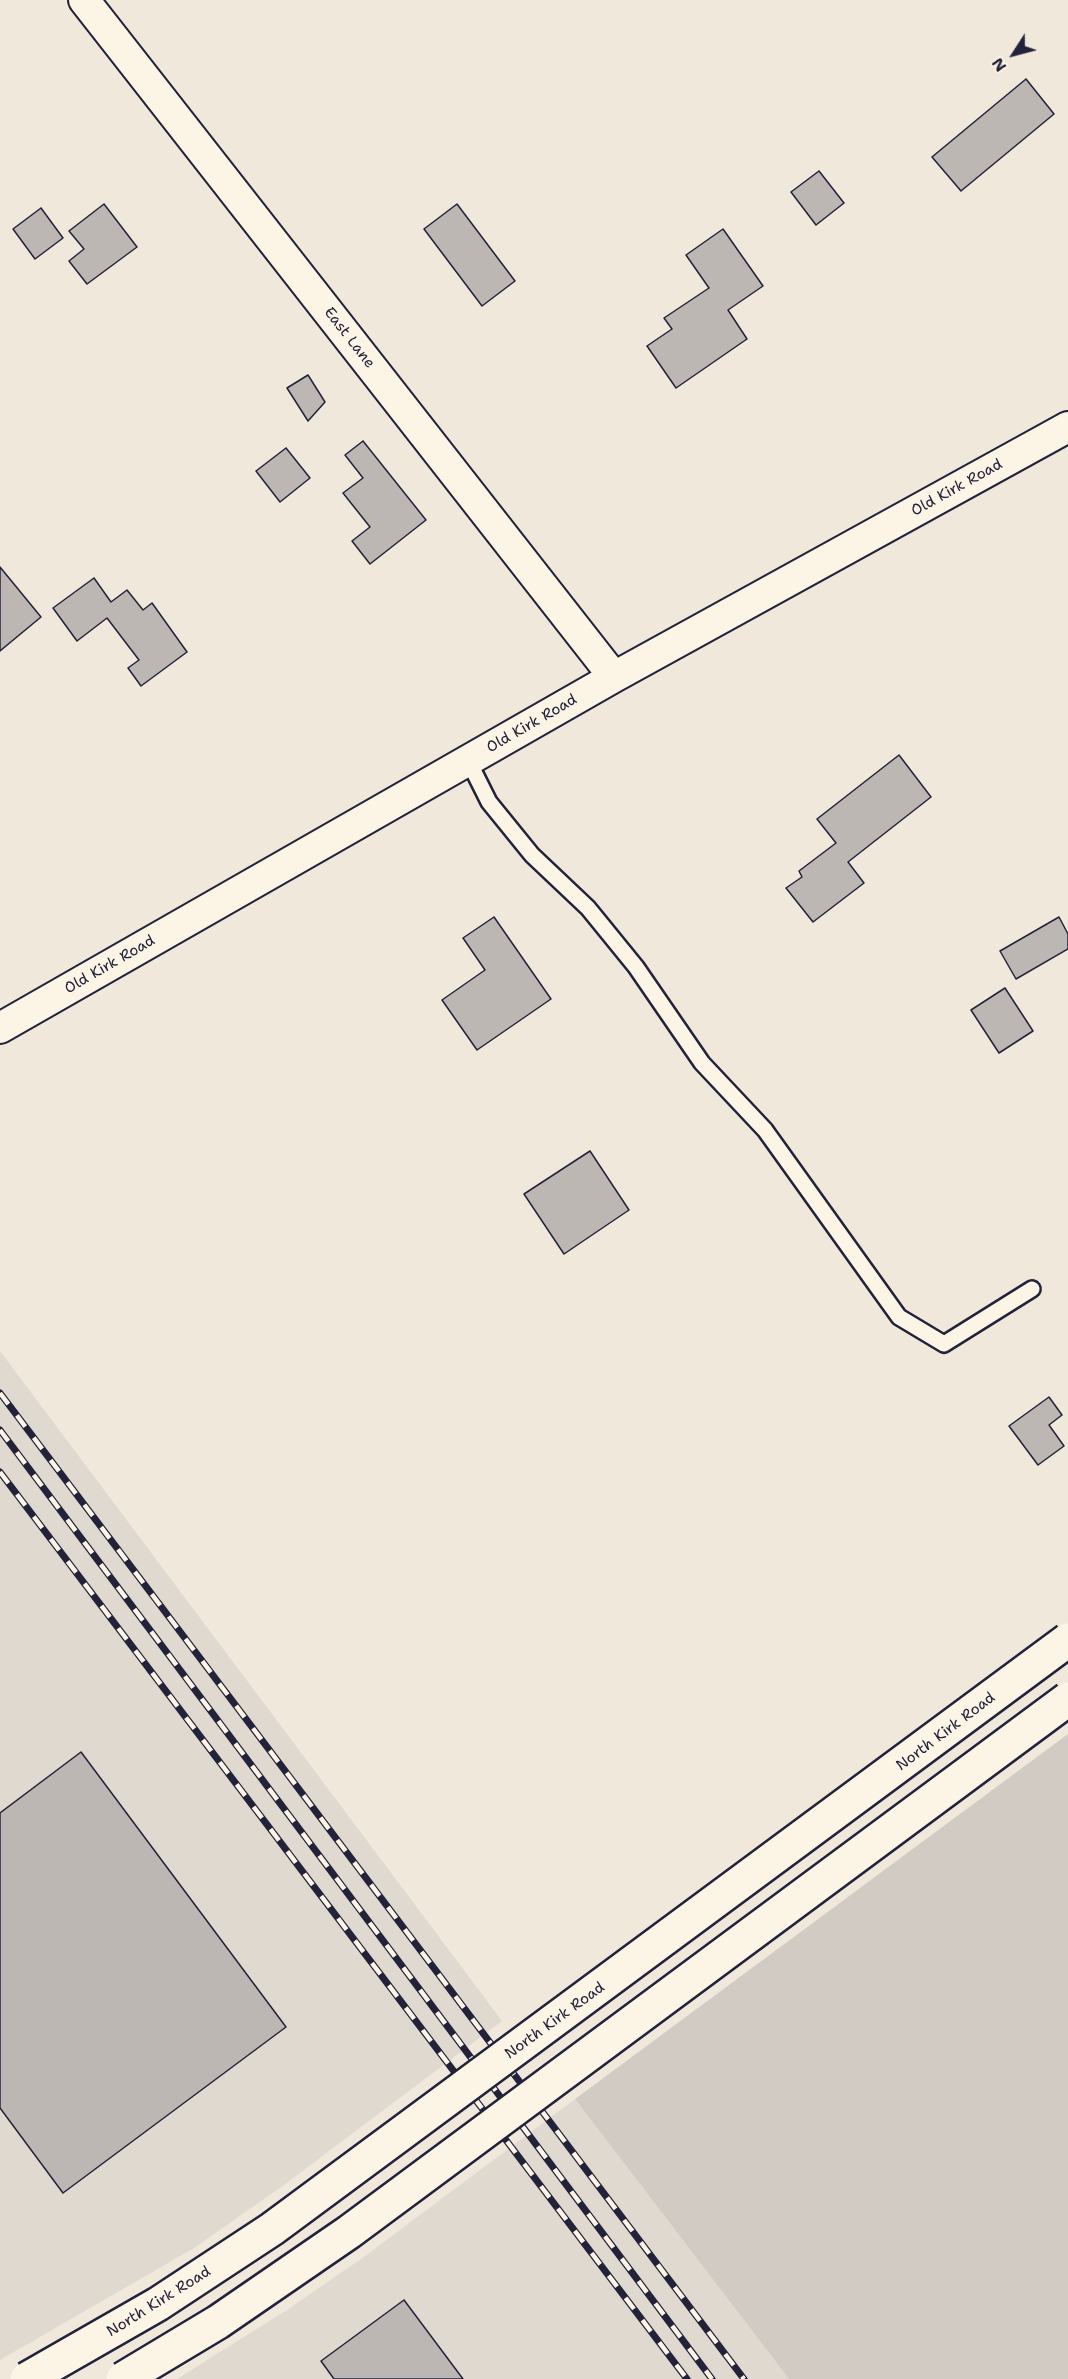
<!DOCTYPE html>
<html>
<head>
<meta charset="utf-8">
<style>
  body { margin:0 }
  #map { position:relative; width:1068px; height:2379px; overflow:hidden; background:#efe8db; font-family:"Shantell Sans",sans-serif }
  canvas { display:block }
  .north { position:absolute; left:984px; top:24px; width:60px; height:60px; -webkit-text-stroke:4px #fcf5e5; paint-order:stroke; rotate:234deg; font-size:16px; font-weight:700; line-height:24px; text-align:center; color:#22223b }
  .north::after { content:''; display:block; margin:auto; width:21px; height:27px; background:#22223b; clip-path:polygon(50% 0,100% 100%,50% 72%,0 100%) }
</style>
</head>
<body>
<div id="map">
<canvas width="1068" height="2379"></canvas>
<div class="north">N</div>
</div>
<script>
const ctx = document.querySelector('canvas').getContext('2d');
ctx.lineJoin = 'round';
function fill(path, color) {
  ctx.fillStyle = color;
  ctx.fill(path, 'evenodd');
}
function poly(rows) {
  const path = new Path2D();
  for (const r of rows) {
    path.moveTo(r[0], r[1]);
    for (let i = 2; i < r.length; i += 2) path.lineTo(r[i], r[i + 1]);
  }
  return path;
}
function stroke(path, color, width, dash) {
  ctx.strokeStyle = color;
  ctx.lineWidth = width;
  ctx.lineCap = dash ? 'butt' : 'round';
  ctx.setLineDash(dash || []);
  ctx.stroke(path);
}
function drawText(font, color, halo, rows, align = 'center') {
  ctx.font = font + ' "Shantell Sans",sans-serif';
  ctx.lineWidth = 5;
  ctx.setLineDash([]);
  ctx.textBaseline = 'middle';
  ctx.strokeStyle = halo;
  ctx.fillStyle = color;
  for (const [text, x, y, turn = 0] of rows) {
    ctx.save();
    ctx.translate(x, y);
    ctx.rotate((+turn || 0) * Math.PI / 180);
    ctx.textAlign = isNaN(turn) ? turn : align;
    if (halo) ctx.strokeText(text, 0, 0);
    ctx.fillText(text, 0, 0);
    ctx.restore();
  }
}
fill(poly([
  [0,1351,502,2021,284,2185,194,2248,0,2360],
  [575,2099,789,2379,177,2379,287,2310,361,2259]
]), '#e0d9cf');
fill(poly([
  [1068,1734,1068,2379,789,2379,575,2099]
]), '#d1cbc3');
const building = poly([
  [1026,79,1054,114,961,191,932,157,1026,79],
  [819,171,844,203,816,225,791,192,819,171],
  [104,204,137,247,87,284,69,261,84,249,69,231,104,204],
  [457,204,515,281,482,306,424,229,457,204],
  [41,208,63,238,35,259,13,229,41,208],
  [723,229,763,286,728,310,747,339,676,388,647,346,672,329,664,318,709,288,686,255,723,229],
  [308,375,325,402,308,421,287,388,308,375],
  [363,441,426,520,370,564,352,541,370,527,343,493,363,478,345,455,363,441],
  [286,448,310,478,280,502,256,471,286,448],
  [0,567,41,617,0,651,0,567],
  [94,578,111,602,127,590,143,610,152,603,187,652,141,686,128,668,139,660,107,618,77,641,53,608,94,578],
  [899,755,931,797,848,862,864,883,813,922,786,888,802,877,799,871,836,843,817,819,899,755],
  [494,917,551,999,477,1050,442,1000,485,970,463,938,494,917],
  [1059,917,1068,934,1068,949,1016,979,1000,951,1059,917],
  [1005,988,1033,1031,999,1053,971,1010,1005,988],
  [590,1151,629,1210,564,1254,524,1194,590,1151],
  [1049,1397,1062,1415,1049,1425,1064,1446,1038,1465,1009,1426,1049,1397],
  [81,1752,286,2027,63,2193,0,2108,0,1813,81,1752],
  [404,2300,463,2379,334,2379,321,2361,404,2300]
]);
fill(building, '#bcb7b3');
stroke(building, '#22223b', 1.5);
const lane = poly([
  [468,760,489,802,532,855,588,908,636,967,702,1063,765,1130,899,1317,944,1344,1032,1289]
]);
const street = poly([
  [84,0,614,677],
  [0,1028,614,677,1068,427]
]);
stroke(lane, '#22223b', 20);
stroke(street, '#22223b', 34);
stroke(lane, '#fcf5e5', 15);
stroke(street, '#fcf5e5', 30);
const rail = poly([
  [0,1393,744,2379],
  [0,1430,712,2379],
  [0,1472,687,2379]
]);
stroke(rail, '#22223b', 7);
stroke(rail, '#fcf5e5', 4.5, [14]);
const secondaryBridge = poly([
  [27,2379,158,2304,272,2229,1068,1640],
  [123,2379,218,2322,349,2232,1068,1699]
]);
stroke(secondaryBridge, '#22223b', 38, []);
stroke(secondaryBridge, '#fcf5e5', 33);
drawText('15px', '#22223b', '#fcf5e5', [
  ["East Lane",349,338,52],
  ["Old Kirk Road",957,488,-29],
  ["Old Kirk Road",532,724,-30],
  ["Old Kirk Road",110,965,-30],
  ["North Kirk Road",946,1732,-37],
  ["North Kirk Road",555,2021,-36],
  ["North Kirk Road",159,2302,-32]
]);
</script>
</body>
</html>
